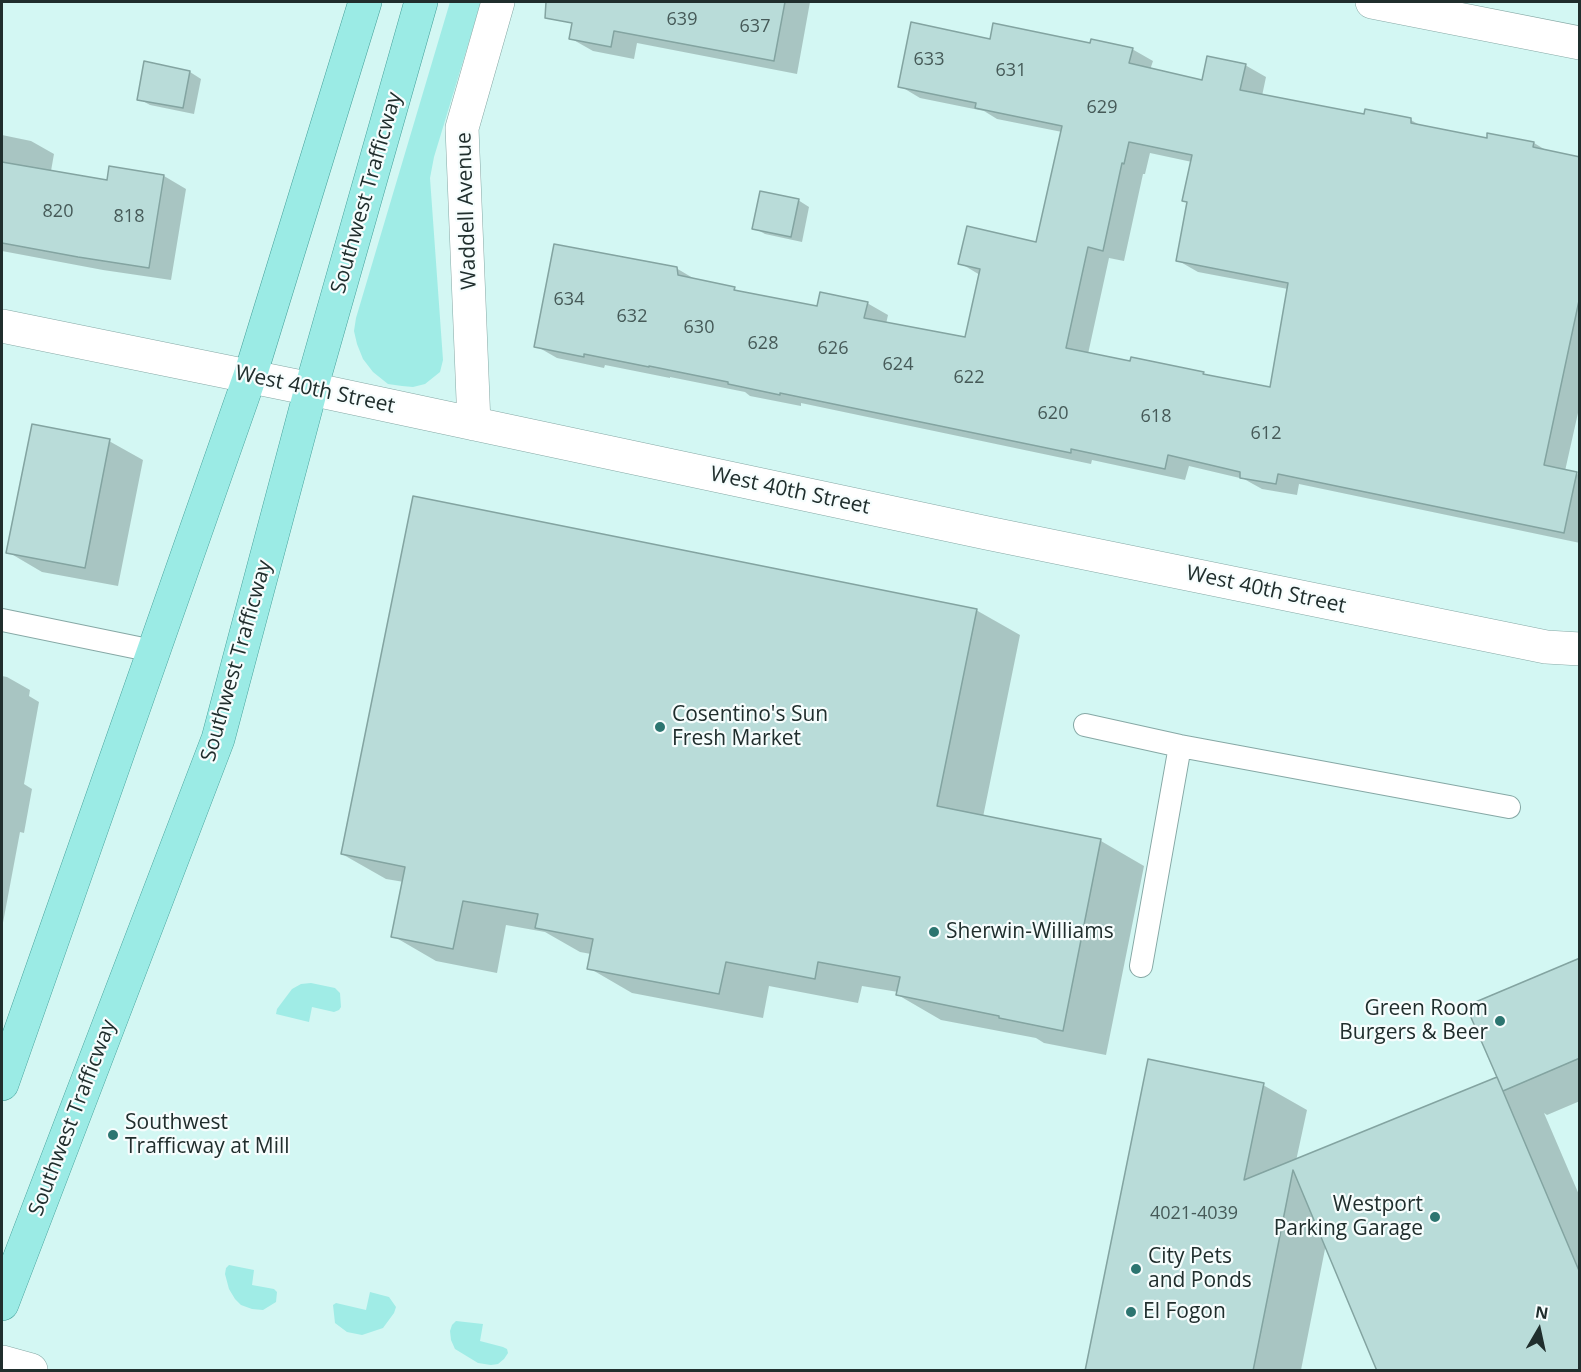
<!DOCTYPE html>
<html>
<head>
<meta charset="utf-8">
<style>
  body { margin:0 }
  #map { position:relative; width:1581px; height:1372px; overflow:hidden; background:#d3f7f3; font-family:"Open Sans",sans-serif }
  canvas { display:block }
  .frame { position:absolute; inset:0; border:3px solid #202e2d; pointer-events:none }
  .north { position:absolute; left:1509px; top:1300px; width:60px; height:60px; -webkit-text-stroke:4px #f6fdfd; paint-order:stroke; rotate:9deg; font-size:16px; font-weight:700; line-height:24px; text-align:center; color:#202e2d }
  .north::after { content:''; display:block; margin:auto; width:21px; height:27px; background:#202e2d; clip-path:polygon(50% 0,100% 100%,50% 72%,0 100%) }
</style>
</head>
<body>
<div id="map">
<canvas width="1581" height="1372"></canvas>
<div class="frame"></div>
<div class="north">N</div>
</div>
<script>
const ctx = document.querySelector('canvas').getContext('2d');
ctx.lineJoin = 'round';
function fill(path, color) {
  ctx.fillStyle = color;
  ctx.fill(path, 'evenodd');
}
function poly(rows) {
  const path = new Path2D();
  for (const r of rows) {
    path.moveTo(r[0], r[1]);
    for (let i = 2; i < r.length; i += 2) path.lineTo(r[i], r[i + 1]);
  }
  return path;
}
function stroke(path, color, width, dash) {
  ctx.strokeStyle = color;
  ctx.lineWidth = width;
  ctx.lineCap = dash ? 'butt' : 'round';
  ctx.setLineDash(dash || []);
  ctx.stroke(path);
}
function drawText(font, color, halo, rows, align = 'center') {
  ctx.font = font + ' "Open Sans",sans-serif';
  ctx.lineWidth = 4.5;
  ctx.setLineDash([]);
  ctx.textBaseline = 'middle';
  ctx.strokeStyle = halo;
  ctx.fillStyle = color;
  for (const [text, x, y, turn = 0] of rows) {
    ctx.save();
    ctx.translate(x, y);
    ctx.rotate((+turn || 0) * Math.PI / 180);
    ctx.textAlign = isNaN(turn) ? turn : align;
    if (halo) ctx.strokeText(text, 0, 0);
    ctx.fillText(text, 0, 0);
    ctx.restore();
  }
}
fill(poly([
  [450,2,481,2,434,157,430,178,443,360,440,372,425,384,413,387,402,386,388,384,373,372,363,359,357,344,354,331,356,318],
  [311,983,335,988,340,993,341,1007,339,1010,334,1012,312,1007,309,1022,276,1014,277,1009,292,989,301,984],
  [229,1265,254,1270,252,1285,274,1289,277,1292,276,1302,263,1310,252,1309,241,1305,235,1299,229,1289,225,1274,226,1268],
  [370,1292,389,1297,396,1307,394,1313,383,1328,362,1335,347,1332,335,1323,333,1305,336,1303,366,1310],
  [456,1321,483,1324,480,1341,503,1347,507,1349,508,1353,504,1359,498,1364,491,1365,478,1363,455,1349,451,1340,450,1331,452,1325]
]), '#a0ece6');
fill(poly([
  [568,2,810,2,797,74,637,43,634,59,593,51,570,38,573,24,565,19],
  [991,40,1091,45,1132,49,1153,61,1150,70,1203,82,1245,65,1266,77,1262,96,1365,116,1411,120,1423,127,1488,140,1534,143,1549,152,1580,158,1580,404,1565,471,1580,475,1580,543,1299,484,1297,495,1262,489,1244,479,1189,466,1185,480,1092,460,1091,464,801,403,801,406,750,396,745,392,670,377,670,378,605,365,604,368,557,358,536,346,676,268,698,281,734,289,742,293,819,308,867,303,888,315,886,324,966,338,980,275,960,263,1037,244,1062,132,997,119,984,111,920,98,900,86],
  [1150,153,1192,162,1184,200,1189,203,1177,260,1198,272,1288,289,1271,388,1208,377,1203,374,1088,354,1109,258,1124,261,1143,174,1145,174],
  [190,72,201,79,194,114,150,105,139,99],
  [2,135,31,141,54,154,51,171,108,181,164,176,186,189,171,280,103,270,2,251],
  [798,200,809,207,802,242,765,234,754,228],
  [109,441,143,460,118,586,42,572,8,552],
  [976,610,1020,635,983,817,1101,841,1144,866,1106,1055,1044,1043,1036,1038,941,1020,898,995,898,992,862,986,858,1003,769,986,763,1018,632,993,589,968,591,954,580,952,545,932,506,925,497,973,436,961,393,936,404,882,386,879,342,854],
  [2,676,7,677,30,690,29,696,39,702,24,784,32,789,24,833,20,832,2,928],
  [1580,960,1580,1101,1547,1115,1544,1113,1580,1197,1580,1370,1326,1244,1301,1370,1087,1370,1263,1085,1307,1110,1296,1161,1496,1078]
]), '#0003');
const building = poly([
  [546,2,785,2,774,61,614,31,611,47,569,39,572,23,545,18,546,2],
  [911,22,990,39,993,23,1090,43,1091,39,1133,48,1129,63,1202,80,1207,56,1246,64,1240,90,1364,114,1365,109,1411,118,1411,123,1487,138,1487,133,1534,142,1533,147,1580,157,1580,296,1544,465,1577,472,1564,533,1278,474,1276,484,1240,478,1240,472,1168,455,1165,469,1071,449,1071,453,780,393,780,395,728,384,728,382,649,366,649,367,584,354,584,357,534,347,554,244,677,267,678,275,735,287,734,290,817,306,820,292,868,302,864,318,965,337,980,269,958,264,967,226,1036,242,1062,126,975,108,976,103,898,87,911,22],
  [1129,142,1192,155,1182,201,1187,202,1176,261,1288,283,1270,387,1203,374,1204,372,1131,357,1130,361,1066,348,1088,247,1103,251,1122,163,1124,164,1129,142],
  [144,61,190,71,183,108,137,100,144,61],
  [2,162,107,180,109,166,164,175,149,268,78,257,2,243,2,162],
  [760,191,799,199,791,237,752,229,760,191],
  [32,424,110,439,85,568,6,553,32,424],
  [413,496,977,609,937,806,1101,839,1063,1031,999,1018,999,1016,896,995,900,977,818,962,815,979,726,962,719,994,587,969,593,939,535,928,538,914,463,901,453,949,391,937,405,867,341,854,413,496],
  [1580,958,1580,1058,1503,1091,1466,1006,1580,958],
  [1148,1059,1264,1083,1244,1180,1497,1077,1580,1273,1580,1371,1377,1371,1293,1170,1253,1371,1085,1371,1148,1059]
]);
fill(building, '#b9dcd9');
stroke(building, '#83a4a1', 1.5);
const service = poly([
  [2,620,153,651],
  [1085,725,1180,746,1509,807],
  [1141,966,1180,746]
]);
const minor = poly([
  [1372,2,1580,43],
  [2,326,311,389,987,533,1546,647,1580,649],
  [474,424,462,128,498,2],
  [2,1362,31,1370]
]);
const primary = poly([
  [2,1084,250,376,365,2],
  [2,1304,218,739,311,389,421,2]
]);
stroke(service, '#86a8a5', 24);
stroke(minor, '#86a8a5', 34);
stroke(primary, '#44a09a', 34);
stroke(service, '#fff', 22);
stroke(minor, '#fff', 33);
stroke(primary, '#9bebe5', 33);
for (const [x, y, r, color] of [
  [660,727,6,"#2c7570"],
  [934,932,6,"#2c7570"],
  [1500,1021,6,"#2c7570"],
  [113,1135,6,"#2c7570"],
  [1435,1217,6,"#2c7570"],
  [1136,1269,6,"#2c7570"],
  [1131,1312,6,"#2c7570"]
]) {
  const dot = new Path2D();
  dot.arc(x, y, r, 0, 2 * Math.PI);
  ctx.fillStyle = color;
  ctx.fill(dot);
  stroke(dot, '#f6fdfd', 2);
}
drawText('18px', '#465a58', null, [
  ["639",682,20],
  ["637",755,27],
  ["633",929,60],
  ["631",1011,71],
  ["629",1102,108],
  ["820",58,212],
  ["818",129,217],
  ["634",569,300],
  ["632",632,317],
  ["630",699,328],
  ["628",763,344],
  ["626",833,349],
  ["624",898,365],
  ["622",969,378],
  ["620",1053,414],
  ["618",1156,417],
  ["612",1266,434],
  ["4021-4039",1194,1214]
]);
drawText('21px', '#202e2d', '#f6fdfd', [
  ["Southwest Trafficway",367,193,-74],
  ["Waddell Avenue",467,211,-92],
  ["West 40th Street",315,390,12],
  ["West 40th Street",790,491,12],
  ["West 40th Street",1266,590,12],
  ["Southwest Trafficway",237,661,-74],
  ["Southwest Trafficway",73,1118,-69]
]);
drawText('21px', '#202e2d', '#f6fdfd', [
  ["Cosentino's Sun",672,715],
  ["Fresh Market",672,739],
  ["Sherwin-Williams",946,932],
  ["Green Room",1488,1009,"right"],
  ["Burgers & Beer",1488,1033,"right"],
  ["Southwest",125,1123],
  ["Trafficway at Mill",125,1147],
  ["Westport",1423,1205,"right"],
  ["Parking Garage",1423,1229,"right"],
  ["City Pets",1148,1257],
  ["and Ponds",1148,1281],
  ["El Fogon",1143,1312]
], 'left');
</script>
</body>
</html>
